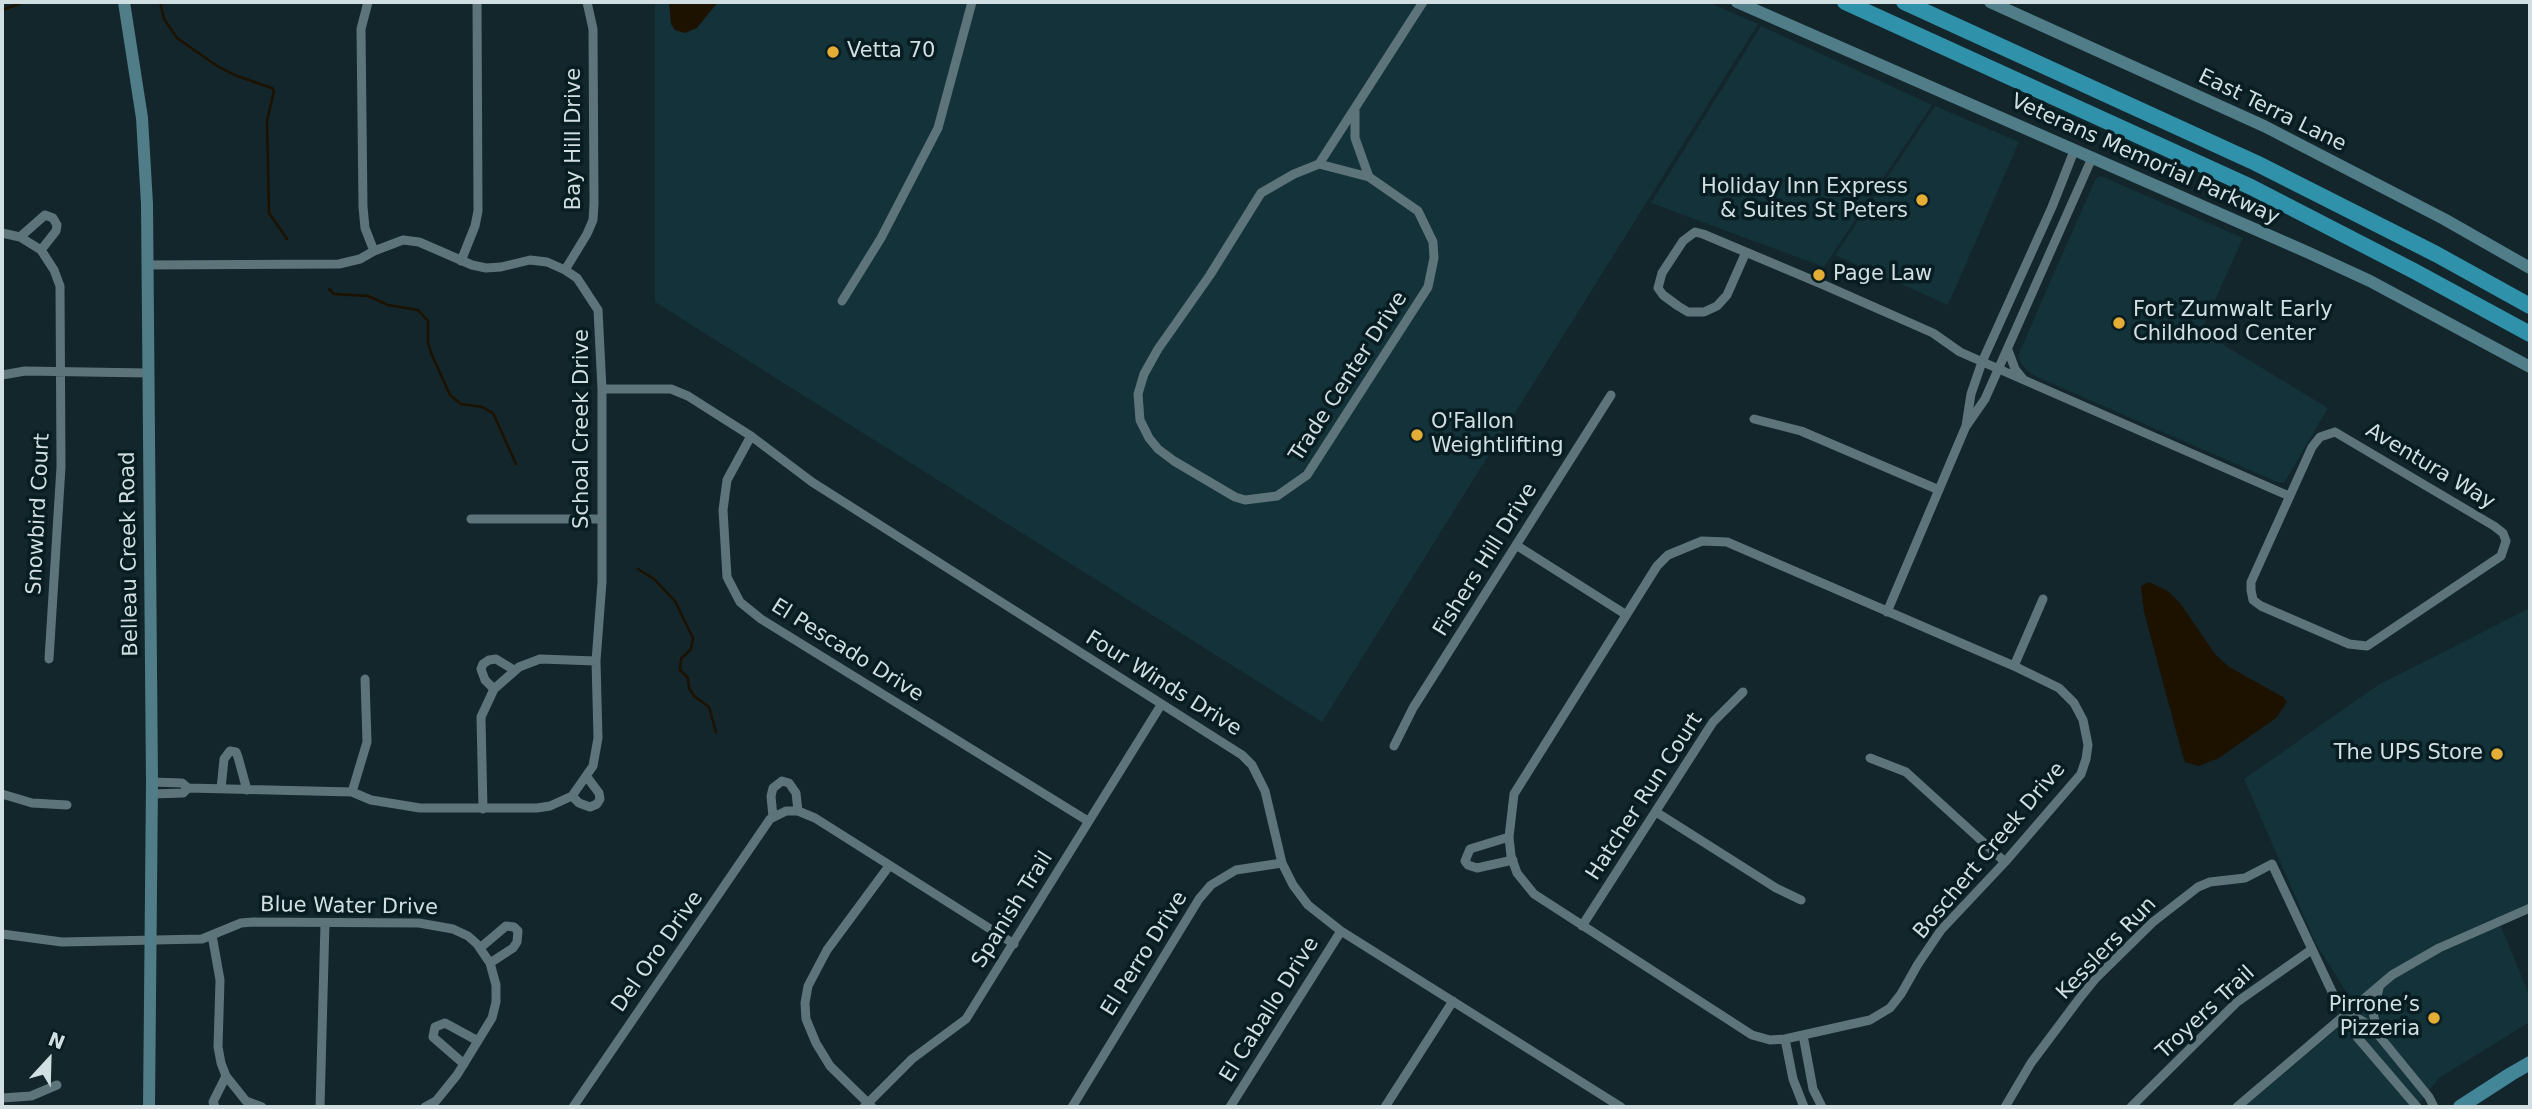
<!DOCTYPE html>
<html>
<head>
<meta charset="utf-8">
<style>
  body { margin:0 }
  #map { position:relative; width:2532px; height:1109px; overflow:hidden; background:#12262c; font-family:"DejaVu Sans",sans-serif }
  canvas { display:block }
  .frame { position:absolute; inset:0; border:4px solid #d2dfe2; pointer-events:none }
  .north { position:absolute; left:14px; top:1025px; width:70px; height:70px; -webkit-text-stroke:5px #081d22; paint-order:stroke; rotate:22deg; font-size:19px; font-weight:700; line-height:28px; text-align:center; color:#d2dfe2 }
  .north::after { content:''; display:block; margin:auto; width:24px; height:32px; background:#d2dfe2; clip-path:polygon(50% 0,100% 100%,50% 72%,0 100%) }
</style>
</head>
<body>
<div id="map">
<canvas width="2532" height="1109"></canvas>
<div class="frame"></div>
<div class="north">N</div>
</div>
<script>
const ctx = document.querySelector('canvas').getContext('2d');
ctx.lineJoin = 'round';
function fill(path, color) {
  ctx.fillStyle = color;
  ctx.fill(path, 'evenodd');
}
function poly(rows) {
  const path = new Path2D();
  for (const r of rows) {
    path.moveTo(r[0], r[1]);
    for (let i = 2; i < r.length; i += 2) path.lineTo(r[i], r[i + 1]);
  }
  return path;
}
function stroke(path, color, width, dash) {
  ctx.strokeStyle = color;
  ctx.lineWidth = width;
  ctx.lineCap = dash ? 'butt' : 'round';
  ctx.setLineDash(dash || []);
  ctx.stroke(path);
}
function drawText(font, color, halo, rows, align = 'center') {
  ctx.font = font + ' "DejaVu Sans",sans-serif';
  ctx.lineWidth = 7;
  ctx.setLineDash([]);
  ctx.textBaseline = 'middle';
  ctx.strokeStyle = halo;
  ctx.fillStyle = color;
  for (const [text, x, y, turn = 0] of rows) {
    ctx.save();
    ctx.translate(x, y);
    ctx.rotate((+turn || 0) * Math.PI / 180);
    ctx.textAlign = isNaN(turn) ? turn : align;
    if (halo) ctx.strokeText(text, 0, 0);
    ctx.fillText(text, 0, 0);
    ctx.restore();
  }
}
fill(poly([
  [655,2,1708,2,1758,24,1322,722,655,302],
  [1761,26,1932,105,1824,267,1651,203],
  [1935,106,2019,142,1948,305,1835,255],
  [2101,176,2243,238,2201,331,2328,408,2284,483,2277,482,2037,377,2025,369,2021,363,2018,356,2050,282,2096,178],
  [2530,608,2530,904,2498,919,2530,997,2530,1022,2439,1078,2416,1107,2244,1107,2358,1011,2316,944,2244,779,2378,685]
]), '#143239');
fill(poly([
  [669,2,718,2,697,28,685,33,675,30,671,24],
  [2149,582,2168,591,2180,603,2215,654,2229,667,2283,697,2287,702,2276,718,2219,758,2199,766,2185,762,2182,753,2144,612,2141,586]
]), '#1d1200');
stroke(poly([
  [160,2,164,19,177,38,217,66,237,76,272,88,274,91,267,121,269,213,287,239],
  [2,10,24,2],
  [329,289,334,294,368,296,388,305,418,310,428,321,428,342,431,353,450,395,461,404,482,407,493,413,516,464],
  [638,569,654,579,675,601,689,630,693,638,691,649,681,659,680,670,688,678,689,688,694,696,709,707,716,732]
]), '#1d1200', 2.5);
stroke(poly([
  [368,2,361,29,363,207,365,228,374,251],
  [1355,111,1355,138,1369,177],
  [1319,164,1369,177,1418,211,1433,242,1434,258,1428,287,1307,475,1277,496,1245,500,1235,497,1174,461,1158,449,1149,438,1140,420,1138,394,1144,374,1158,349,1210,275,1261,193,1294,174,1319,164],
  [1319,164,1423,2],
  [2,233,20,237,41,250,54,270,60,286,61,467,49,659],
  [20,237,45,215,53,218,57,225,56,231,41,250],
  [1746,252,1727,295,1717,306,1704,312,1688,312,1678,306,1663,295,1658,288,1662,273,1683,241,1695,232,1703,234,1824,285,1933,333,1960,352,2289,496],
  [461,261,475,226,478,211,477,2],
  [147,265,339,264,360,259,374,251,403,240,419,242,472,265,486,268,501,267,530,260,547,262,565,270,577,278,598,310,602,389,602,582,596,661,598,738,593,766,572,796,550,806,537,808,420,808,371,800,352,792,188,788,182,783,152,782],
  [565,270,587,234,593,220,594,204,593,29,587,2],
  [842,301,881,238,938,128,972,2],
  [2008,350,2015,369,2023,379],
  [2,375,25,371,148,373],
  [602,389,671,389,688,396,751,436,812,482,1242,755,1252,765,1265,791,1282,863,1293,885,1308,905,1341,931,1621,1107],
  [1754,419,1801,431,1939,490],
  [1967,425,1985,399,2092,158],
  [2335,432,2494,526,2503,533,2506,541,2501,556,2367,646,2349,644,2261,606,2253,600,2251,590,2251,582,2312,447,2320,437,2335,432],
  [751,436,727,480,723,510,727,577,740,602,761,619,1088,821],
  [471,519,600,519],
  [1702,541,1727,542,2014,666,2059,688,2074,703,2083,720,2088,745,2086,759,2081,774,2005,862,1941,930,1918,964,1901,994,1890,1008,1870,1020,1785,1039,1770,1040,1752,1035,1534,894,1517,873,1511,856,1509,837,1514,794,1657,566,1668,555,1702,541],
  [1516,545,1625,614],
  [1887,612,1966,426,1971,394,1982,362,2052,207,2074,151],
  [2014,666,2043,599],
  [494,689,485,680,481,669,483,664,489,660,496,659,514,670],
  [1394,746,1413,708,1611,395],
  [1870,758,1906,772,2005,862],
  [221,789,224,759,230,751,236,752,238,757,247,790],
  [352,792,367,742,365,679],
  [2,794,32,803,67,805],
  [152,794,183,793,188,788],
  [572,796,579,803,590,807,597,804,600,799,599,793,587,777],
  [483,809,481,717,494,689,519,667,540,659,596,661],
  [1656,812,1776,888,1801,900],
  [773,817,771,796,773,788,782,781,789,783,796,793,798,811],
  [1509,837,1470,849,1465,861,1468,865,1477,868,1513,860],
  [1582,926,1713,722,1743,692],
  [2,934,62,942,202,939,241,923,253,922,419,923,453,929,468,936,477,944,490,963,496,985,496,1002,492,1018,457,1075,436,1101,425,1107],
  [212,935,220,980,218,1047,221,1063,226,1076,246,1101,262,1107],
  [480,948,506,926,514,927,518,931,517,942,513,948,490,963],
  [2349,1013,2357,1037,2417,1107],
  [2377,1032,2373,1012,2379,988],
  [1803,1035,1813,1089,1822,1107],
  [1785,1039,1793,1079,1804,1107],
  [464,1064,433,1037,435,1027,445,1023,478,1041],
  [2,1098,31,1096,57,1085],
  [215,1107,213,1102,226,1076],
  [320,1107,325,923],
  [573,1107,770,819,786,811,798,811,815,818,1014,944],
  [864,1107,912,1059,966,1019,1161,705],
  [872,1107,830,1066,816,1043,806,1019,805,1003,808,986,827,950,889,866],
  [1072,1107,1199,899,1211,885,1236,870,1282,863],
  [1230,1107,1341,931],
  [1385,1107,1453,1001],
  [2005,1107,2031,1063,2079,999,2096,978,2153,922,2198,887,2210,882,2245,878,2272,864,2334,996,2349,1013,2371,1026,2429,1097,2434,1107],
  [2131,1107,2237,1002,2311,950],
  [2237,1107,2392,975,2439,948,2530,908]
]), '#5d747a', 9);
stroke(poly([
  [124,2,142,118,147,204,152,782,149,1107],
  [1737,2,2307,252,2370,281,2530,367],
  [1990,2,2264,126,2444,219,2530,268]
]), '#507d88', 12);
stroke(poly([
  [2460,1107,2511,1074,2530,1063]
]), '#428697', 14);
stroke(poly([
  [1845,2,2251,187,2414,271,2530,334],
  [1904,2,2256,163,2436,254,2530,306]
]), '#3092aa', 16);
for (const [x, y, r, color] of [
  [833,52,7,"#e4ad35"],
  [1922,200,7,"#e4ad35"],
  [1819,275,7,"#e4ad35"],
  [2119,323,7,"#e4ad35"],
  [1417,435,7,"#e4ad35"],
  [2497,754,7,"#e4ad35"],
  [2434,1018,7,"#e4ad35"]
]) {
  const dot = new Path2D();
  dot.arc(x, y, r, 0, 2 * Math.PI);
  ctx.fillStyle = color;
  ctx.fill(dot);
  stroke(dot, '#081d22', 2.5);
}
drawText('21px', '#d2dfe2', '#081d22', [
  ["Vetta 70",847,52],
  ["Holiday Inn Express",1908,188,"right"],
  ["& Suites St Peters",1908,212,"right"],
  ["Page Law",1833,275],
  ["Fort Zumwalt Early",2133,311],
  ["Childhood Center",2133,335],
  ["O'Fallon",1431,423],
  ["Weightlifting",1431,447],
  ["The UPS Store",2483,754,"right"],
  ["Pirrone’s",2420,1006,"right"],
  ["Pizzeria",2420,1030,"right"]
], 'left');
drawText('21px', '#d2dfe2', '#081d22', [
  ["East Terra Lane",2272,111,26],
  ["Bay Hill Drive",575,139,-90],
  ["Veterans Memorial Parkway",2145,160,24],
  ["Trade Center Drive",1349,377,-57],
  ["Schoal Creek Drive",583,429,-90],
  ["Aventura Way",2430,467,31],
  ["Snowbird Court",39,514,-87],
  ["Belleau Creek Road",130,554,-91],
  ["Fishers Hill Drive",1486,560,-58],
  ["El Pescado Drive",847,651,32],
  ["Four Winds Drive",1163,684,32],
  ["Hatcher Run Court",1645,797,-57],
  ["Boschert Creek Drive",1990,851,-50],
  ["Blue Water Drive",349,907,1],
  ["Spanish Trail",1013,910,-58],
  ["Kesslers Run",2107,949,-46],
  ["Del Oro Drive",658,952,-55],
  ["El Perro Drive",1145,954,-58],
  ["El Caballo Drive",1270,1010,-58],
  ["Troyers Trail",2206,1013,-43]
]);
</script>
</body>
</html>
